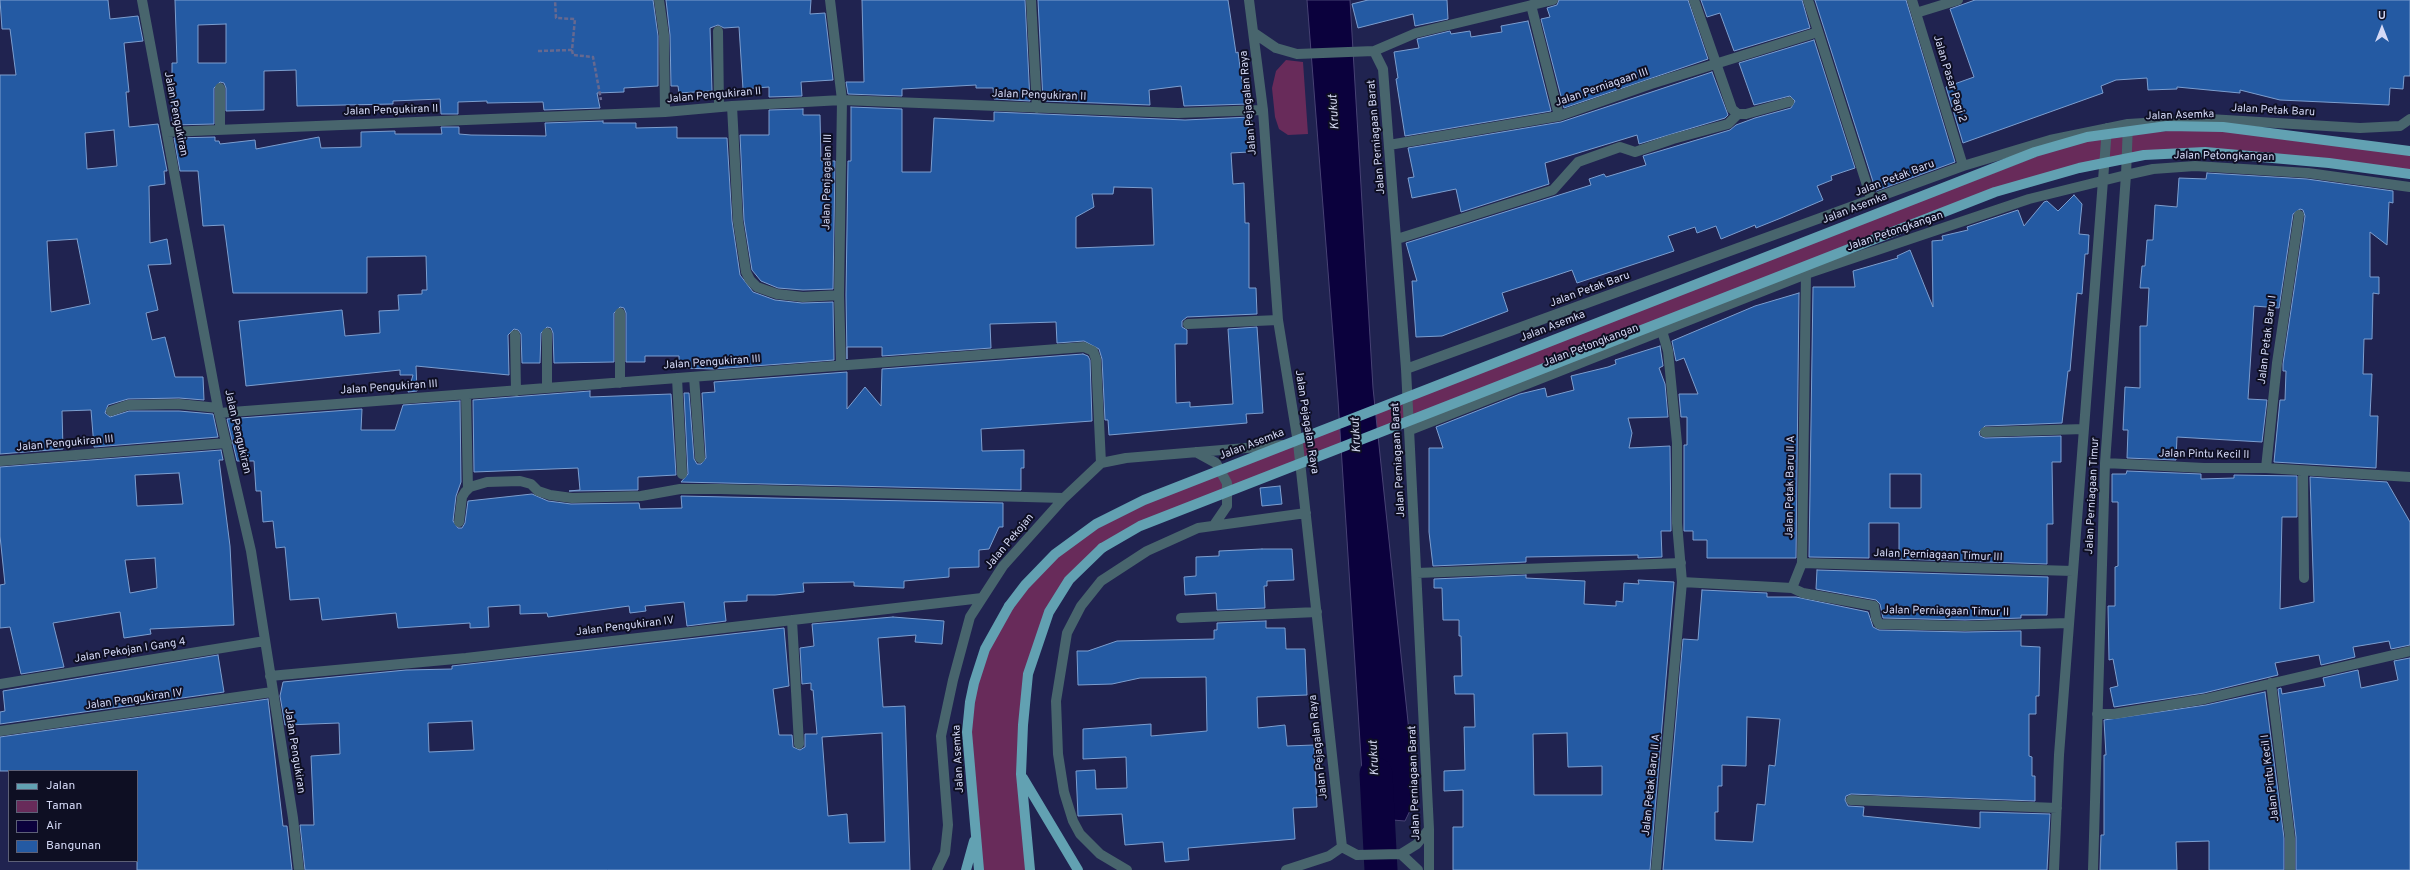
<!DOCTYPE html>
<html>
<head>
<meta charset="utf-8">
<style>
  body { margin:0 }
  #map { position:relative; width:2410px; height:870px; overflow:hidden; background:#202350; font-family:Overpass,sans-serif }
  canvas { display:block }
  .legend { position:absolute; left:8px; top:770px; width:130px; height:92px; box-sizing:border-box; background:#0e0f23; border:1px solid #5d6077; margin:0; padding:5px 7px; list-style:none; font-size:12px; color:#d4d9f6 }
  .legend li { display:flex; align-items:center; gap:8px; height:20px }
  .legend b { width:20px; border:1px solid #5d6077 }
  .north { position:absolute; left:2362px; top:8px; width:40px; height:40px; -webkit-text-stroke:3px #0e0f23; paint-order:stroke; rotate:0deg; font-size:11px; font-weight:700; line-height:16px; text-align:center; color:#d4d9f6 }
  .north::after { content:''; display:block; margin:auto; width:14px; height:18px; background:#d4d9f6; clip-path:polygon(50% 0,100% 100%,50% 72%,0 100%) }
</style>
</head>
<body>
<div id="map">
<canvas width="2410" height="870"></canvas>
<ul class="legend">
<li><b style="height:5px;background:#62a1b2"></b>Jalan</li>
<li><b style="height:11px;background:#682b5a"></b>Taman</li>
<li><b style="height:11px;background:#0b013d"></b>Air</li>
<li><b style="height:11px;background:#245aa3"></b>Bangunan</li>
</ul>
<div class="north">U</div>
</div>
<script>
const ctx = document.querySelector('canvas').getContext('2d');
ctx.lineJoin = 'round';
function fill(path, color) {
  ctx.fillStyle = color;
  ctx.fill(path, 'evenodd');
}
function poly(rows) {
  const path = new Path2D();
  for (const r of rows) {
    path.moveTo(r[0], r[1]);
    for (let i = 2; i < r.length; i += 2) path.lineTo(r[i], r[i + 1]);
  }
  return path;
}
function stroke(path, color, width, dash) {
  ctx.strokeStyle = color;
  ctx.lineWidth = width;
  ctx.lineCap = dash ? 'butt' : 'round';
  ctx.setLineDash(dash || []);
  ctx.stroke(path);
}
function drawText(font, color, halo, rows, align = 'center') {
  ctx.font = font + ' Overpass,sans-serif';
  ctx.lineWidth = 4;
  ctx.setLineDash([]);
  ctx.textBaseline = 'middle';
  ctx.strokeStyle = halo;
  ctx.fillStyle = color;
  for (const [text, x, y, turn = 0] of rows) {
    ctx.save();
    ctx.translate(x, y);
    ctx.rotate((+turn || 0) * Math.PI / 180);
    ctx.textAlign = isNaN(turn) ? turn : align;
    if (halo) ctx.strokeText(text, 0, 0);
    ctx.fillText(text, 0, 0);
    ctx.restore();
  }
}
fill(poly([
  [1286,60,1303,62,1308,134,1288,135,1279,129,1275,117,1272,88,1276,71],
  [2223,127,2410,151,2410,175,2205,152,2144,155,1995,192,1140,526,1102,548,1048,613,1028,674,1021,774,1030,870,979,870,967,732,974,683,1009,606,1055,554,1144,500,2087,137]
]), '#682b5a');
const water = poly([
  [1307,0,1350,0,1373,388,1416,798,1405,821,1368,818,1364,804,1338,400,1307,0]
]);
fill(water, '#0b013d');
stroke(water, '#474274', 1);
stroke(poly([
  [1376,774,1381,870]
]), '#0b013d', 33);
const building = poly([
  [0,0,108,0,110,19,138,16,143,41,124,43,129,92,126,92,129,127,158,124,167,171,164,171,165,184,149,186,150,243,167,239,171,264,148,265,158,310,146,313,152,340,165,337,175,377,203,377,204,400,179,398,128,399,108,405,105,413,110,417,129,411,179,411,213,414,218,437,94,447,91,410,62,411,63,449,0,454,0,75,16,75,10,29,2,29,0,0],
  [114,130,117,166,87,169,85,133,114,130],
  [77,239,90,304,51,312,47,241,77,239],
  [175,0,653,0,658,36,658,86,624,88,624,92,597,93,600,108,544,110,543,102,487,103,487,101,458,102,458,114,441,114,440,99,393,101,393,104,297,106,296,70,264,71,264,110,226,111,226,88,224,83,220,82,214,88,214,124,172,125,172,63,177,63,175,0],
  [226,24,226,63,198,63,198,25,226,24],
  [666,0,811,0,810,14,825,13,833,80,801,82,802,96,769,97,769,87,743,89,739,27,724,28,718,25,710,28,712,91,679,93,678,86,671,86,670,35,666,0],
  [862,0,1025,0,1030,101,994,99,993,88,976,88,976,85,902,89,902,96,848,94,846,82,864,82,862,0],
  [1038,0,1228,0,1236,53,1238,52,1242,82,1246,81,1249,104,1184,106,1181,86,1149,90,1150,105,1043,101,1038,0],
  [1368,0,1447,0,1448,19,1415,26,1413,14,1358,28,1352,4,1368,0],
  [1559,0,1688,0,1708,59,1564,108,1541,19,1550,17,1547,8,1557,5,1559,0],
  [1701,0,1802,0,1810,28,1734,51,1720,13,1707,17,1701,0],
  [1815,0,1906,0,1955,162,1876,191,1815,0],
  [1975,0,2410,0,2410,76,2404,76,2403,89,2390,88,2389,105,2280,100,2240,90,2240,93,2177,87,2177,89,2148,90,2147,78,2116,80,2101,86,2103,93,1963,143,1946,87,1974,77,1950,9,1975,0],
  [1528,21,1551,111,1405,136,1396,79,1398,78,1394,52,1419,48,1417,39,1450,31,1451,34,1470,31,1471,37,1502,32,1501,26,1528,21],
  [1814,40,1855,168,1831,176,1832,180,1817,186,1823,200,1781,218,1756,228,1755,225,1721,239,1716,226,1697,233,1695,227,1668,236,1674,251,1577,283,1572,270,1551,277,1502,293,1508,311,1442,336,1416,337,1412,281,1417,281,1406,243,1591,185,1589,179,1604,174,1606,177,1646,165,1643,156,1730,130,1736,125,1755,118,1791,108,1795,101,1790,96,1754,105,1739,63,1814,40],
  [1712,72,1728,115,1725,118,1639,144,1637,135,1545,163,1549,184,1461,212,1456,189,1412,198,1408,178,1414,177,1408,148,1561,122,1712,72],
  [851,107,902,109,902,172,931,172,934,118,994,121,994,112,1185,120,1251,117,1252,123,1248,123,1249,152,1231,153,1233,184,1244,183,1245,223,1249,223,1249,288,1256,288,1257,314,1187,317,1182,321,1182,327,1187,330,1187,344,1175,344,1176,403,1190,402,1190,407,1233,404,1228,329,1257,327,1263,413,1246,414,1247,423,1109,435,1108,420,1105,420,1102,359,1099,349,1084,341,1057,343,1056,322,990,324,991,348,882,356,882,347,847,347,847,359,846,295,848,161,851,161,851,107],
  [1114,187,1152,188,1154,245,1076,248,1076,217,1094,207,1092,194,1113,194,1114,187],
  [803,109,803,115,820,115,821,161,835,161,833,289,803,290,778,288,761,281,752,270,744,220,740,135,769,135,769,110,803,109],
  [603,121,603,123,636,123,636,128,677,127,677,138,727,138,732,221,740,275,753,292,775,300,802,303,833,302,834,360,714,369,679,368,679,356,645,356,645,362,626,362,626,313,624,308,620,307,614,313,614,362,554,363,553,333,551,328,547,327,541,333,540,363,522,363,521,334,518,330,514,329,508,335,509,375,416,366,417,391,408,392,413,375,400,375,400,370,246,386,239,321,342,310,345,336,380,333,379,311,399,310,398,295,422,294,422,290,427,290,426,256,367,257,367,293,233,293,224,225,203,226,198,171,180,171,174,138,215,137,215,141,219,141,220,144,255,140,256,149,319,137,321,148,361,147,361,132,395,131,395,134,442,134,441,127,459,127,459,134,471,135,546,136,545,123,603,121],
  [2207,173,2307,179,2393,191,2393,203,2389,202,2387,245,2370,232,2370,277,2379,277,2379,294,2373,293,2372,339,2364,339,2363,374,2372,374,2370,416,2378,416,2376,468,2274,462,2280,400,2285,400,2286,371,2283,371,2283,364,2305,216,2303,210,2300,209,2293,214,2279,308,2254,306,2248,399,2267,400,2262,442,2177,437,2176,460,2127,458,2128,430,2123,430,2125,387,2140,388,2140,326,2147,326,2149,288,2140,288,2142,266,2145,266,2147,240,2153,240,2155,205,2177,207,2179,178,2206,179,2207,173],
  [2074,195,2082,204,2079,234,2089,235,2088,254,2085,254,2082,294,2077,293,2070,371,2068,371,2062,423,1985,426,1979,432,1980,436,1985,438,2061,436,2061,462,2052,462,2053,524,2047,524,2047,564,1899,559,1899,523,1869,523,1869,558,1809,557,1813,287,1855,287,1853,271,1898,258,1897,256,1910,250,1933,307,1932,241,1943,240,1942,236,1968,230,1967,227,2018,210,2024,226,2044,202,2047,201,2058,211,2074,195],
  [1890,474,1921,474,1921,508,1890,508,1890,474],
  [1799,293,1796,558,1707,558,1707,540,1693,540,1693,531,1684,531,1684,445,1687,445,1687,417,1681,417,1679,394,1698,394,1684,358,1676,361,1672,341,1755,306,1799,293],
  [1660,346,1663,366,1659,368,1665,384,1668,417,1628,418,1632,433,1629,448,1670,446,1671,531,1661,531,1662,557,1638,558,1638,555,1526,557,1526,562,1433,566,1429,532,1429,448,1443,448,1436,427,1520,394,1545,388,1547,397,1574,390,1571,376,1608,367,1616,364,1615,360,1660,346],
  [1083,354,1088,356,1090,360,1092,421,981,429,982,451,1024,450,1024,468,1021,468,1021,490,681,482,688,474,684,393,689,393,694,459,697,464,701,464,706,458,702,393,715,392,714,382,847,372,847,409,865,387,881,406,882,369,1083,354],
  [590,391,590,397,671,394,676,475,638,477,638,490,572,491,569,491,580,490,578,468,474,472,473,400,590,391],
  [460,401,461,482,456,496,453,521,458,528,462,528,465,523,468,501,532,494,548,501,571,504,639,503,640,509,682,508,681,496,1003,503,1003,527,999,527,989,549,979,550,979,567,949,568,949,577,904,581,904,588,854,586,854,582,803,583,804,592,775,595,747,595,747,601,724,602,726,621,687,626,684,602,645,606,646,611,630,613,629,606,548,617,547,613,520,614,520,605,488,607,489,627,470,628,470,623,398,628,396,613,322,620,319,598,290,600,285,547,276,548,273,521,263,522,261,491,256,491,254,461,237,461,227,419,362,409,361,430,395,430,403,405,460,401],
  [221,450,223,460,219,460,230,546,234,625,150,629,151,634,124,638,120,612,53,623,64,667,21,674,10,627,0,628,0,585,5,584,0,536,0,467,221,450],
  [179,473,183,504,137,506,135,475,179,473],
  [155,558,157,588,130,593,125,560,155,558],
  [2127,471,2201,474,2201,479,2234,478,2234,475,2297,476,2297,517,2282,517,2280,609,2314,602,2310,477,2387,482,2410,522,2410,645,2391,649,2389,641,2353,647,2355,657,2321,665,2319,655,2275,663,2278,675,2204,693,2114,707,2110,688,2118,686,2113,659,2109,660,2108,606,2115,606,2115,567,2118,566,2118,502,2112,502,2112,474,2126,474,2127,471],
  [1280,486,1282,504,1262,506,1260,488,1280,486],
  [1262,549,1292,549,1294,580,1267,581,1267,586,1264,586,1265,608,1217,610,1216,593,1185,595,1184,577,1196,576,1196,557,1219,556,1219,551,1262,549],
  [1817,570,2048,577,2047,615,2021,615,2021,618,1965,620,1883,618,1880,604,1876,600,1816,589,1817,570],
  [1526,575,1526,578,1585,581,1584,604,1616,606,1616,601,1623,602,1624,583,1639,584,1638,580,1674,582,1650,870,1453,870,1453,827,1463,827,1463,790,1444,791,1444,771,1465,770,1464,727,1475,727,1474,694,1455,694,1454,676,1462,676,1461,636,1459,636,1459,620,1443,620,1442,588,1434,588,1434,579,1526,575],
  [1567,733,1568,767,1602,766,1602,795,1534,795,1533,734,1567,733],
  [1702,590,1767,593,1767,597,1796,597,1868,612,1873,627,1879,630,1965,632,2021,631,2021,646,2040,647,2039,696,2036,696,2036,714,2029,714,2029,756,2032,757,2032,776,2035,776,2035,801,1851,794,1846,796,1845,800,1848,806,1864,807,1863,816,1980,828,1980,812,2050,814,2047,870,1663,870,1683,639,1698,640,1702,590],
  [1747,717,1780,719,1775,766,1769,765,1765,805,1757,804,1753,842,1715,840,1715,812,1718,812,1718,786,1722,786,1722,765,1746,766,1747,717],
  [893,617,944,621,942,644,915,642,916,635,878,638,883,707,905,706,910,870,305,870,300,825,314,825,311,756,340,754,339,723,285,725,280,696,283,682,406,670,452,669,452,666,784,628,789,686,773,689,779,735,792,735,793,747,800,750,805,747,805,734,817,734,813,690,811,690,811,683,802,684,800,648,814,646,812,624,893,617],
  [472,721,474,750,429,752,428,723,472,721],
  [882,733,885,842,849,843,847,814,828,816,822,737,882,733],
  [1266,621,1266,628,1285,628,1286,649,1305,649,1307,695,1257,697,1258,728,1285,725,1287,746,1314,745,1317,807,1293,808,1295,839,1188,848,1189,860,1165,862,1163,842,1125,845,1122,814,1078,816,1076,771,1095,770,1096,789,1127,788,1126,757,1083,759,1083,729,1151,724,1151,736,1207,731,1206,677,1140,678,1112,684,1078,685,1077,651,1088,651,1117,641,1214,639,1214,630,1217,630,1217,623,1266,621],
  [218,655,224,692,0,724,0,712,5,711,3,691,218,655],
  [2410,658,2410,870,2296,870,2296,837,2278,689,2281,688,2282,694,2325,686,2323,678,2358,670,2361,688,2398,680,2394,661,2410,658],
  [2265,692,2284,838,2284,870,2209,870,2209,841,2176,842,2177,870,2100,870,2101,835,2104,835,2104,755,2106,755,2104,720,2206,705,2265,692],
  [268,699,283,826,287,826,292,870,137,870,137,771,0,771,0,737,268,699]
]);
fill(building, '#245aa3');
stroke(building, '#7c9ecf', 1);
stroke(poly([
  [572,50,573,55,593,57,601,100],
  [538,51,572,50,575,19,556,18,555,0]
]), '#666990', 2.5, [4, 2]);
stroke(poly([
  [142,0,218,408,251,551,293,818,299,870],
  [659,0,664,35,665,112],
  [830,0,842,100,839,295,841,365],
  [1031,0,1037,108],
  [1249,0,1263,110,1278,320,1298,443,1342,847],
  [1694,0,1732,109,1738,114,1746,114,1789,102],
  [1808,0,1872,201],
  [1912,0,1963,166],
  [1531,5,1559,116],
  [1916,13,1958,0],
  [718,31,719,107],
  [1254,33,1276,48,1297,54,1374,51,1416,33,1553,0],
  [1374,51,1383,69,1406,369,1429,829,1429,870],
  [220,88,220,130],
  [732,106,738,221,746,272,750,280,757,287,777,294,803,297,839,295],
  [167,132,665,112,732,106,842,100,1178,113,1263,110],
  [1389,145,1559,116,1651,84,1818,32],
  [1397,239,1553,190,1578,162,1620,147,1635,152,1673,139,1728,124,1738,114],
  [620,313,620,383],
  [1188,324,1278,320],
  [547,333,547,388],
  [515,335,516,391],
  [1406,369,1963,166,2050,140,2128,124,2209,119,2360,128,2400,126,2410,119],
  [694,377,700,458],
  [677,378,682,474],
  [466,395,468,489],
  [111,411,128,405,179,404,218,408],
  [219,413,1084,347,1093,351,1096,359,1101,463],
  [1410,430,1806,274,2029,199,2126,175,2153,169,2195,166,2308,173,2410,187],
  [1985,432,2084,429],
  [1196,452,1216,463,1227,483,1227,506,1214,525],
  [0,461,227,443],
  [2105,463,2204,468,2266,468,2410,477],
  [2266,468,2277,363,2299,215],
  [2303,471,2304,578],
  [459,522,462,497,465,492,470,487,487,482,520,481,531,484,538,491,550,495,572,498,641,496,680,489,720,489,1064,498],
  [1802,563,2073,571],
  [1417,573,1681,563],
  [1682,582,1792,588,1803,593,1874,606,1876,618,1879,624,1965,626,2069,623],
  [1792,588,1802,563,1806,274],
  [1181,618,1317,612],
  [792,620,799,744],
  [270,676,466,658,982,598],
  [2271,683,2290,838,2290,870],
  [0,684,265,641],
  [2097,714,2114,714,2205,699,2410,651],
  [0,731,272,692],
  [1851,800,2057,808],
  [1342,847,1357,855,1401,854,1417,844,1429,829],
  [1401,854,1418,870],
  [937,870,945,853,948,825,941,736,953,680,970,617,1003,566,1064,498,1101,463,1126,458,1282,445],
  [1127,870,1100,854,1080,834,1073,821,1064,792,1058,754,1056,701,1067,633,1081,606,1101,581,1147,551,1198,528,1306,513],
  [1286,870,1329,856,1342,847],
  [1656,870,1682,582,1677,523,1677,443,1668,351,1662,331],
  [2054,870,2059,755,2107,128],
  [2093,870,2105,463,2126,175,2128,124]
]), '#48656d', 10);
stroke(poly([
  [1023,778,1078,870],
  [966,870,974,841],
  [979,870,967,732,970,702,974,683,985,649,1009,606],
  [1030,870,1021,774,1023,725,1028,674,1049,612,1069,580,1102,548]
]), '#62a1b2', 10);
stroke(poly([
  [1102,548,1140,526,1995,192,2079,168,2144,155,2205,152,2329,163,2410,174],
  [1009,606,1025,585,1055,554,1096,524,1144,500,2035,152,2087,137,2167,126,2223,127,2410,151]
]), '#62a1b2', 10);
drawText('11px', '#d4d9f6', '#0e0f23', [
  ["Jalan Pasar Pagi 2",1949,79,73],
  ["Jalan Perniagaan III",1602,88,-19],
  ["Jalan Pengukiran II",714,96,-5],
  ["Jalan Pengukiran II",1039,96,2],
  ["Jalan Pejagalan Raya",1249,103,-95],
  ["Jalan Pengukiran II",391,111,-2],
  ["Jalan Petak Baru",2273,111,3],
  ["Jalan Pengukiran",175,114,79],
  ["Jalan Asemka",2180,116,-2],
  ["Jalan Perniagaan Barat",1377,137,-95],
  ["Jalan Petongkangan",2224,157,1],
  ["Jalan Petak Baru",1895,179,-21],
  ["Jalan Penjagalan III",828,182,-89],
  ["Jalan Asemka",1855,209,-21],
  ["Jalan Petongkangan",1895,232,-19],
  ["Jalan Petak Baru",1590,290,-20],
  ["Jalan Asemka",1553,327,-21],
  ["Jalan Petak Baru I",2268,340,-83],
  ["Jalan Petongkangan",1591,346,-21],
  ["Jalan Pengukiran III",712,363,-4],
  ["Jalan Pengukiran III",389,388,-4],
  ["Jalan Pejagalan Raya",1306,422,81],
  ["Jalan Pengukiran",237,432,77],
  ["Jalan Pengukiran III",65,444,-5],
  ["Jalan Asemka",1252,445,-21],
  ["Jalan Pintu Kecil II",2204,455,1],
  ["Jalan Perniagaan Barat",1399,460,-93],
  ["Jalan Petak Baru II A",1791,487,-89],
  ["Jalan Perniagaan Timur",2093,496,-87],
  ["Jalan Pekojan",1010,542,-50],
  ["Jalan Perniagaan Timur III",1938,556,2],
  ["Jalan Perniagaan Timur II",1946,612,1],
  ["Jalan Pengukiran IV",625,627,-7],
  ["Jalan Pekojan I Gang 4",130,651,-9],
  ["Jalan Pengukiran IV",134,700,-8],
  ["Jalan Pejagalan Raya",1319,747,-96],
  ["Jalan Pengukiran",294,751,81],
  ["Jalan Asemka",959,759,-93],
  ["Jalan Pintu Kecil I",2271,778,-97],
  ["Jalan Perniagaan Barat",1415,783,-92],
  ["Jalan Petak Baru II A",1652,785,-84]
]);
drawText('italic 12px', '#d3d8ef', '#0e0f23', [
  ["Krukut",1335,112,-94],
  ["Krukut",1357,435,-93],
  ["Krukut",1375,758,-93]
]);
</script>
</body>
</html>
